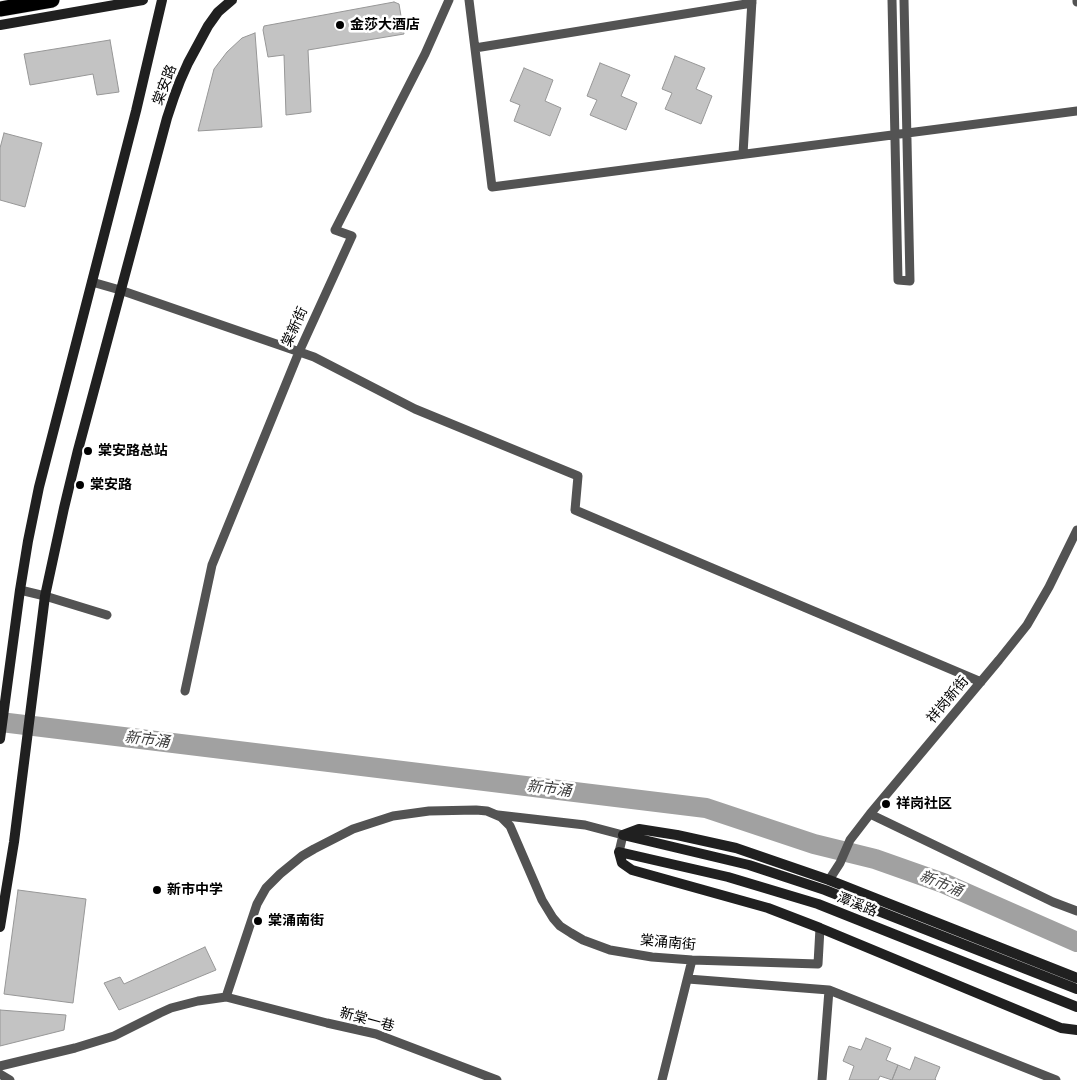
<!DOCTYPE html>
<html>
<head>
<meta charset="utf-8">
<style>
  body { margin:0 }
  canvas { display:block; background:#fff }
</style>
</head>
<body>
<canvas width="1077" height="1080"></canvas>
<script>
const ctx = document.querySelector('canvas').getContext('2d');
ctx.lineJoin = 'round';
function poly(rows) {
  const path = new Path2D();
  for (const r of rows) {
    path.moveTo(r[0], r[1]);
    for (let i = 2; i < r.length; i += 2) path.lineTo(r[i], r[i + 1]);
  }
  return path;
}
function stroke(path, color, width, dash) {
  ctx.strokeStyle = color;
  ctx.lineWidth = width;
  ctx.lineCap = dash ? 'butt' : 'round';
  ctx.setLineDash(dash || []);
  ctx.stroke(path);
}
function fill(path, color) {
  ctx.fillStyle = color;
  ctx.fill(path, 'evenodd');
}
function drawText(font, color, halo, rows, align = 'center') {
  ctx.font = font + ' "Open Sans","Noto Sans SC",sans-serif';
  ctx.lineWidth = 5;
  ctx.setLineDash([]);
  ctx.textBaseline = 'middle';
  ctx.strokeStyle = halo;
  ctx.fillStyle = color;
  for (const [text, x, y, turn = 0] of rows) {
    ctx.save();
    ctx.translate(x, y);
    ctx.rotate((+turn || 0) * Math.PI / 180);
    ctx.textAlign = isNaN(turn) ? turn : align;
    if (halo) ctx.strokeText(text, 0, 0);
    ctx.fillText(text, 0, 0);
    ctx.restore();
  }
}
stroke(poly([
  [0,722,706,808,814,844,875,859,943,883,1077,942]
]), '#a1a1a1', 20);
const building = poly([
  [394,2,399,4,404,34,308,50,311,112,286,115,284,55,268,57,263,30,264,26,394,2],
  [255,33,262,127,198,131,214,69,227,52,242,38,255,33],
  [110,40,119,92,97,95,93,74,30,85,24,54,110,40],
  [675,56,705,68,696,89,712,96,701,124,665,109,672,93,662,89,675,56],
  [600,63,630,75,621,96,637,103,626,130,590,115,597,100,587,96,600,63],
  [524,68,553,80,545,101,561,108,550,136,514,121,520,105,510,101,524,68],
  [4,133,42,143,25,207,0,200,0,148,4,133],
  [18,890,86,899,73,1003,4,994,18,890],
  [205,947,216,970,119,1010,104,983,120,977,124,984,205,947],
  [0,1010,66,1015,64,1030,0,1046,0,1010],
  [866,1038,891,1048,886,1060,898,1065,892,1080,880,1076,878,1080,849,1080,854,1066,843,1061,849,1046,861,1050,866,1038],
  [915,1057,940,1067,935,1079,936,1080,892,1080,898,1065,910,1070,915,1057]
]);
fill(building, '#c3c3c3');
stroke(building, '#979797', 1);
const highway = poly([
  [0,9,52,0]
]);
stroke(highway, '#dbdbdb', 16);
stroke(poly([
  [469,0,492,187,1077,111],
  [892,0,898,280,910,281,904,0],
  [1077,0,1077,2],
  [475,48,752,3],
  [743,154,752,0],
  [92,282,120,290,314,357,415,409,578,476,575,510,981,682],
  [20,590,45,596,107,615],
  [185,691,212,565,299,352,352,236,335,230,425,54,449,0],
  [870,814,1053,902,1077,911],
  [498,815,585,825,623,835,619,852],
  [829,880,840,863,850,840,870,814,999,660,1027,625,1049,587,1077,530],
  [688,979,829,990,1056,1080],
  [226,997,257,904,266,888,280,874,302,856,314,849,353,829,393,816,429,811,476,810,487,811,501,817,510,826,542,900,553,918,560,926,571,933,583,940,610,950,652,957,692,960,818,964,820,928],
  [0,1066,75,1048,114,1036,160,1013,171,1008,198,1001,226,997,327,1023,376,1034,497,1080],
  [0,1074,10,1080],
  [662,1080,692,960],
  [822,1080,829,990]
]), '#535353', 9);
stroke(poly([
  [0,25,143,0],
  [0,739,20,590,28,541,39,487,136,111,162,0],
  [623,835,639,829,677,835,736,848,829,880,1077,978],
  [623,835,749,865,825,890,1077,989],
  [0,927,14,842,45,596,64,508,78,450,167,118,174,97,180,81,188,63,208,26,218,12,232,0],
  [1077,1007,818,904,728,877,619,852,622,863,632,870,768,908,820,928,1061,1028,1077,1030]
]), '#202020', 10);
stroke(highway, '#000', 15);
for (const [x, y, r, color] of [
  [340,25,5,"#000"],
  [88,451,5,"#000"],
  [80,485,5,"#000"],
  [886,804,5,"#000"],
  [157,890,5,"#000"],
  [258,921,5,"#000"]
]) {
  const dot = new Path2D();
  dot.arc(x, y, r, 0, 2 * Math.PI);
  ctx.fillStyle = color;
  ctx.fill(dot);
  stroke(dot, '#fff', 2);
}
drawText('bold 14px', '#000', '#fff', [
  ["金莎大酒店",350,25],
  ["棠安路总站",98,451],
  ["棠安路",90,485],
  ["祥岗社区",896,804],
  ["新市中学",167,890],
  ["棠涌南街",268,921]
], 'left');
drawText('14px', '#000', '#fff', [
  ["棠安路",165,85,-69],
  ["棠新街",295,327,-65],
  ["祥岗新街",948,700,-50],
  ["潭溪路",857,905,22],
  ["棠涌南街",668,943,5],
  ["新棠一巷",367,1020,15]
]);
drawText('italic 15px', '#424242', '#fff', [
  ["新市涌",147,740,7],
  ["新市涌",549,789,7],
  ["新市涌",941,884,22]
]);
</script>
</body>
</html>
